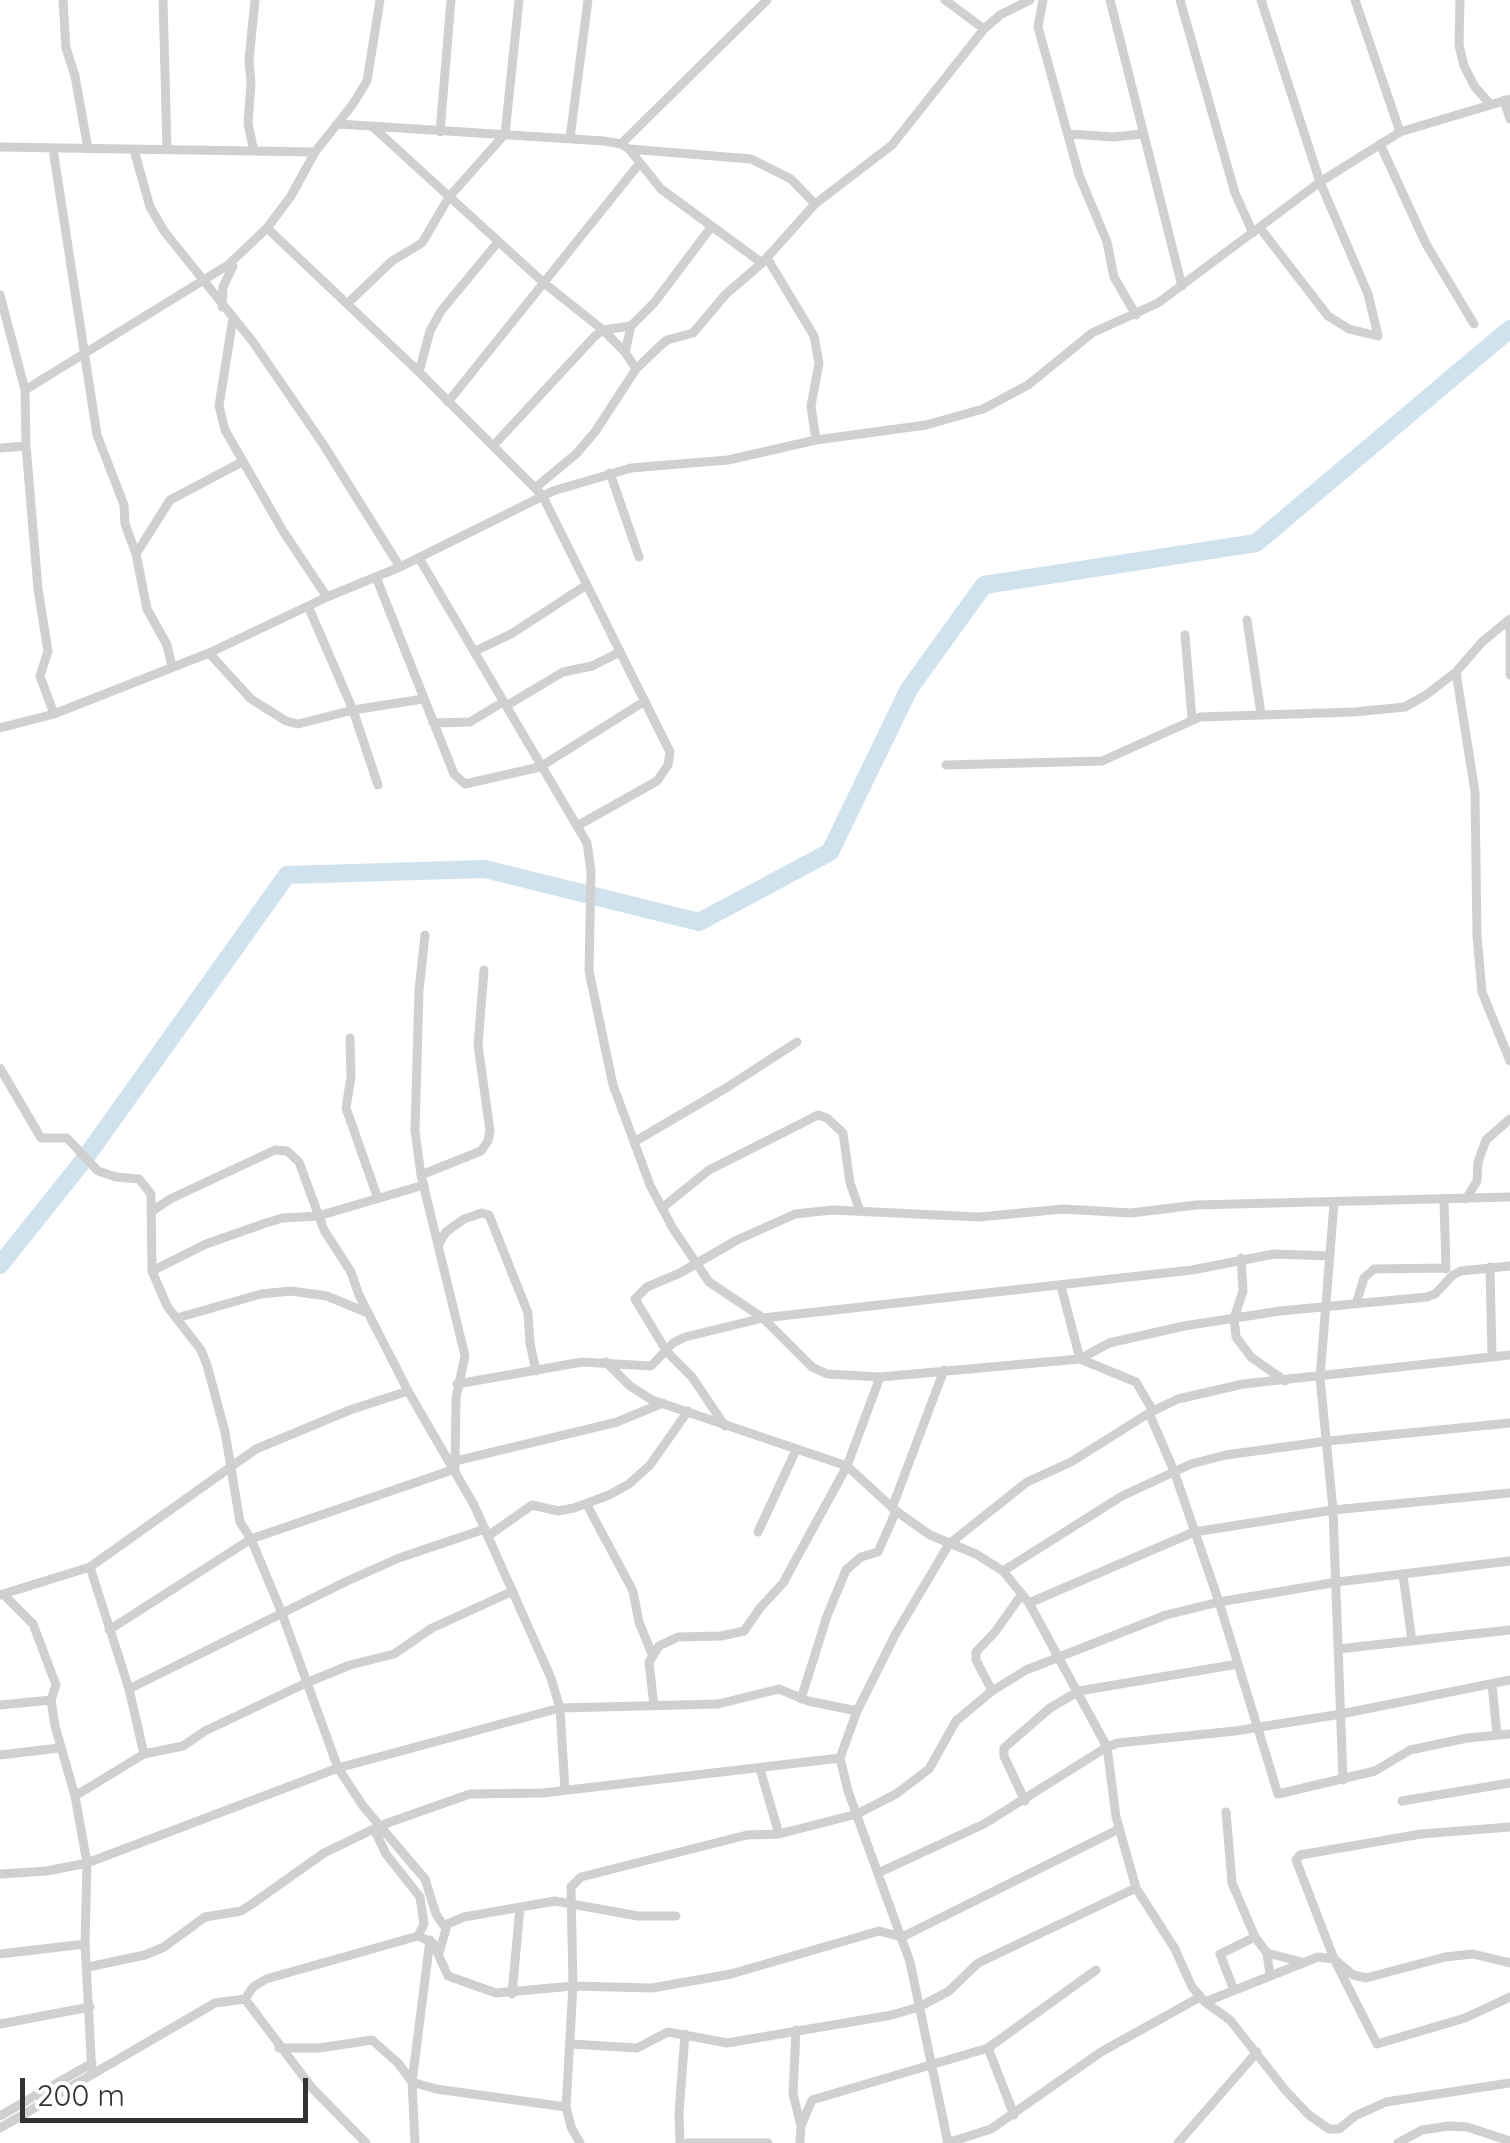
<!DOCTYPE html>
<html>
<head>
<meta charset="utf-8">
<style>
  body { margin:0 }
  #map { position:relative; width:1510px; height:2143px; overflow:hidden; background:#fff; font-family:Quicksand,sans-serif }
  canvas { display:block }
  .scale { position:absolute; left:20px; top:2078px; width:288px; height:45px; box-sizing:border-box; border:5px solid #333; border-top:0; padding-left:12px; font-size:30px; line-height:35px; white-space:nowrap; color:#333; -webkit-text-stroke:8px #fff; paint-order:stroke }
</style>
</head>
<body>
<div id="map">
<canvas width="1510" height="2143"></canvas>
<div class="scale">200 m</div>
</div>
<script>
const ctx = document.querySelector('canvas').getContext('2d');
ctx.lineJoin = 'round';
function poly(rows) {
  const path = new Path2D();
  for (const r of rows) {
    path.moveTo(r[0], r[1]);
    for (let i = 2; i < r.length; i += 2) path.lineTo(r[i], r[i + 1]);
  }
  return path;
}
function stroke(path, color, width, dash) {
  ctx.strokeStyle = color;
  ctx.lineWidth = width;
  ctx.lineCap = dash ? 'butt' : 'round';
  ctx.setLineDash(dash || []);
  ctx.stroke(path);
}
stroke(poly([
  [0,1265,83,1161,287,875,485,869,699,922,830,852,909,689,984,585,1256,543,1510,329]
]), '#cfe2ee', 18);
stroke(poly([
  [63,0,66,48,75,76,88,149],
  [163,0,167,149],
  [945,0,984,29],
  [1043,0,1038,27,1079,175,1107,242,1114,277,1136,315],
  [1110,0,1182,286],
  [1180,0,1235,193,1253,233],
  [1355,0,1400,132],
  [1460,0,1459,45,1464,66,1475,87,1490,104],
  [1504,100,1510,119],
  [338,124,604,141,621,144,629,149,751,159,791,179,815,204],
  [374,128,544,283,603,330,625,352,636,369],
  [440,132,451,0],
  [1070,134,1113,137,1142,134],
  [570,138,588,0],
  [621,144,767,0],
  [1380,144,1426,244,1474,324],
  [0,147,315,152],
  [53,149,97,435,124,505,125,524,136,554,147,609,167,645,172,667],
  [629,149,661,189,762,263],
  [134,150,150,207,164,231,253,342,323,444,400,567],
  [254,151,248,124,251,83,249,60,255,0],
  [267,228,419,372,542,495,670,752,668,765,657,781,577,826],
  [1260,228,1328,316,1349,329,1378,336,1368,294,1320,182,1261,0],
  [767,258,814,336,819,363,811,406,816,440],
  [0,295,25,390,26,446,38,589,48,651,40,676,54,714],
  [348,303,392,261,422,243,449,197,505,134,519,0],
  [222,307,223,287,233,266],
  [233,318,219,406,225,430,283,531,327,597],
  [625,352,631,326,654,303,712,226],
  [419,372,430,331,441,311,498,242],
  [25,390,228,265,267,228,291,196,315,152,353,104,367,81,380,0],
  [448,402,639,164],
  [493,446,594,337,603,330,631,326],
  [0,448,26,446],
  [610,473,639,557],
  [535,488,576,454,595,432,636,369,661,345,667,340,693,333,726,294,762,263,815,204,892,145,984,29,1000,15,1030,0],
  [136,554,170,500,242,462],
  [419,558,587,843,591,871,589,971,613,1085,650,1185,672,1227,709,1282,763,1318,812,1367,827,1374,880,1377,1080,1359,1109,1343,1184,1326,1280,1311,1427,1297,1435,1294,1453,1275,1461,1271,1510,1266],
  [376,577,454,774,465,784,540,767,645,701],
  [308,606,353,710,378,785],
  [1510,619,1510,675],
  [1247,620,1261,714],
  [1185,635,1192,718],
  [475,651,511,634,585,586],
  [209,653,251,699,286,721,298,724,353,710,423,699],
  [1456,672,1475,792,1477,936,1482,992,1510,1061],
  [506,706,563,672,592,666,618,653],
  [433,723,470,722,503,702],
  [0,728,54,714,209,653,327,597,400,567,553,491,631,468,728,460,816,440,926,425,983,409,1028,385,1092,333,1158,303,1320,182,1400,132,1510,99],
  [946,765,1102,761,1200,717,1354,712,1405,707,1426,695,1456,672,1482,642,1510,619],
  [350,1038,351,1077,346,1108,377,1196],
  [0,1068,41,1138,67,1138,98,1171,116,1177,139,1179,151,1194,152,1271,167,1306,201,1350,207,1365,225,1432,240,1522,251,1539,281,1611,338,1768,363,1806,425,1879,436,1914,446,1929,439,1953],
  [634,1142,726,1088,797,1042],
  [421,1175,481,1151,488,1141,490,1131,478,1045,484,970],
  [1466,1199,1477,1181,1478,1162,1486,1140,1510,1119],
  [1444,1200,1446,1269],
  [1334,1203,1320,1378,1333,1510,1343,1780],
  [662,1208,709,1170,818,1115,827,1118,843,1133,850,1183,860,1211],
  [151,1212,170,1199,275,1150,287,1151,299,1162,324,1230,351,1272,359,1295,408,1391,474,1505,551,1678,560,1708,565,1790],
  [439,1244,446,1232,464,1219,482,1213,489,1215,528,1313,530,1343,536,1371],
  [1241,1258,1243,1291,1234,1318,1236,1337,1251,1357,1285,1381],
  [1490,1267,1492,1357],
  [152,1271,206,1244,263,1224,282,1218,318,1216,424,1185],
  [1061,1286,1080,1359,1136,1382,1153,1411],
  [1356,1304,1364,1278,1374,1269,1446,1268],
  [177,1318,261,1294,291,1291,327,1296,368,1313],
  [606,1362,630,1386,652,1400,847,1466,896,1511,930,1535,976,1554,1003,1571,1029,1603,1107,1747,1116,1817,1136,1888,1175,1949,1192,1987,1205,2002,1230,2020,1286,2091,1309,2115,1329,2129,1339,2129,1355,2116,1386,2102,1510,2083],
  [457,1384,582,1362,651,1366,673,1343,685,1337,763,1318,1192,1270,1274,1254,1330,1256],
  [1149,1413,1174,1471,1219,1602,1278,1794,1375,1771,1410,1750,1467,1738,1510,1734],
  [725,1426,692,1377,667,1352,635,1299,647,1287,680,1273,737,1240,795,1214,832,1210,979,1217,1063,1209,1131,1213,1196,1205,1510,1197],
  [455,1461,617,1422,663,1403],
  [587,1505,633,1591,639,1622,652,1654],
  [892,1508,944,1370],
  [758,1532,796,1450],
  [488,1536,532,1505,558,1511,574,1508,609,1495,629,1484,650,1465,688,1411],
  [90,1567,129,1689,144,1754],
  [1003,1571,1122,1496,1191,1464,1226,1455,1328,1441,1510,1423],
  [1403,1575,1412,1641],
  [3,1594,33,1624,56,1685,51,1700,55,1726,75,1796,87,1863,85,1944,92,2074],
  [0,1595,90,1567,256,1449,350,1410,408,1391],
  [1029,1603,1194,1532,1333,1510,1510,1493],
  [109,1630,251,1539,455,1469,456,1398,465,1356,421,1175,415,1131,419,990,425,935],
  [1338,1649,1510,1630],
  [1492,1684,1497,1735],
  [129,1689,345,1582,399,1558,485,1529],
  [992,1691,976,1660,976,1652,995,1632,1022,1594],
  [801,1699,827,1616,846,1570,861,1557,878,1552,896,1511],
  [0,1705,51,1700],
  [654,1706,649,1662,659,1646,678,1637,721,1636,744,1631,760,1608,783,1583,847,1466,880,1377],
  [0,1755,59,1748],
  [760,1769,779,1834],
  [75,1796,144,1754,183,1746,205,1731,306,1683,350,1665,394,1654,432,1628,513,1591],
  [1025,1801,1004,1756,1004,1748,1050,1708,1079,1691,1238,1664],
  [1402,1801,1510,1783],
  [1226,1812,1232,1883,1255,1937,1267,1953,1270,1975],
  [1510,1827,1421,1834,1300,1855,1296,1860,1334,1959,1377,2044,1465,2018,1510,1997],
  [374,1829,386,1854,420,1897,424,1924,418,1936],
  [878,1873,984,1824,1107,1747,1118,1743,1235,1731,1341,1714,1510,1680],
  [0,1874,47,1871,87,1863,338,1768,560,1708,718,1704,779,1689,808,1701,857,1711],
  [445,1925,464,1917,555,1901,638,1916,676,1916],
  [1267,1953,1302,1962],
  [0,1954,85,1944],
  [88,1967,145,1955,164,1947,205,1917,241,1911,252,1904,324,1853,382,1825,470,1794,543,1793,840,1758],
  [1234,1990,1220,1954,1255,1937],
  [512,1994,520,1907],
  [245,1999,312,2088,366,2143],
  [1205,2002,1318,1957,1334,1959,1353,1975,1366,1978,1445,1957,1473,1954,1510,1963],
  [0,2024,90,2007],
  [796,2030,793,2094,801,2126,812,2100,988,2048,1096,1970],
  [571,2044,637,2048,668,2032,727,2043,892,2015,919,2007,949,1991,978,1963,1136,1888],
  [279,2048,319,2048,372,2040,398,2063,412,2082,436,2089,566,2107],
  [988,2048,1014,2115],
  [0,2116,92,2063],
  [0,2128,215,2003,245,1999,253,1987,266,1979,418,1936,433,1943,448,1976,496,1993,573,1986,652,1988,731,1974,879,1931,902,1937,1119,1829],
  [415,2143,412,2082,430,1940],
  [580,2143,571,2127,566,2107,573,1986,571,1887,581,1877,747,1835,779,1834,857,1814,896,1794,929,1769,956,1721,992,1691,1026,1670,1166,1615,1219,1602,1337,1582,1510,1561],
  [680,2143,679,2113,685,2034],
  [688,2143,768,2143],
  [800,2143,801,2126],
  [947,2143,991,2129,1101,2052,1200,1997],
  [948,2143,910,1962,848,1791,840,1758,857,1711,895,1635,949,1544,1027,1482,1071,1462,1149,1413,1178,1399,1243,1384,1510,1355],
  [1178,2143,1257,2052],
  [1398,2143,1422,2130,1448,2126,1467,2127,1510,2141]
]), '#d0d0d0', 9);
</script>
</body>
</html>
